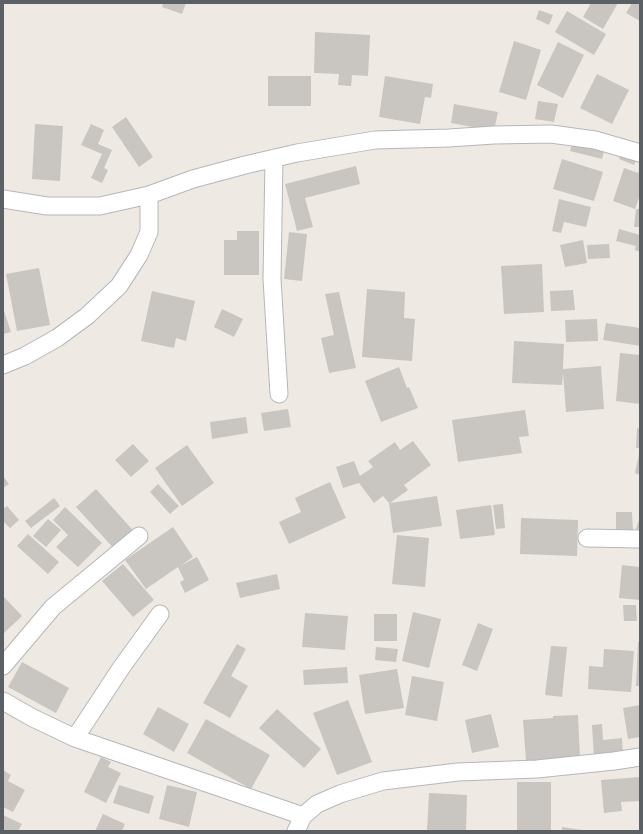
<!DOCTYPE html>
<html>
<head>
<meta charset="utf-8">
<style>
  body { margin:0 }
  #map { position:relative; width:643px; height:834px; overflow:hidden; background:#eeeae3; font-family:Commissioner,sans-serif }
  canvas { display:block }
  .frame { position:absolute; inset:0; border:4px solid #5b6064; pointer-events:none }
</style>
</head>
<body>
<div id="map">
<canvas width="643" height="834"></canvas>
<div class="frame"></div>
</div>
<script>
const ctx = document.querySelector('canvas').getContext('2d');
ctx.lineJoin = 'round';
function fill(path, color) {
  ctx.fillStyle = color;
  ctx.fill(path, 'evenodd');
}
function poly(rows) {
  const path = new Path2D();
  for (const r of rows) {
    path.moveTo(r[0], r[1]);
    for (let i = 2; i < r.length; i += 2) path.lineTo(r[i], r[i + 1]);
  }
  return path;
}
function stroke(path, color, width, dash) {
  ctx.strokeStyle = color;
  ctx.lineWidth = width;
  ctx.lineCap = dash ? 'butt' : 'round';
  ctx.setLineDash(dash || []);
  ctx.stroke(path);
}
fill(poly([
  [163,3,186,3,182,14,162,7],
  [591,3,618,3,603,29,583,17],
  [632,3,640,3,640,21,626,13],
  [539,10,553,15,549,25,536,19],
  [567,11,606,34,594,55,555,32],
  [315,32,370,35,368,76,352,75,351,86,338,85,339,74,314,73],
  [514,41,541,50,526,100,499,92],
  [558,42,584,55,563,98,537,85],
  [597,74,629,90,612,124,580,108],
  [268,76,311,76,311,106,268,106],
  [385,76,433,84,431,98,425,97,420,124,379,117],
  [538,101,558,104,554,122,535,119],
  [454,104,498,112,494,131,451,123],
  [126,117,153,157,139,167,112,127],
  [35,124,63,126,60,181,32,179],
  [91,124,104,130,98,144,112,150,104,168,108,170,102,183,91,178,102,154,81,145],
  [573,140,605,148,602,159,570,151],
  [624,147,639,153,634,165,619,159],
  [562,159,603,172,594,201,553,189],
  [356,166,360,184,305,198,313,227,297,231,285,184],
  [624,168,638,173,640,169,640,195,635,209,613,201],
  [559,199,591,207,586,227,564,222,561,233,552,231],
  [636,209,640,209,640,227,634,227],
  [619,229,640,235,640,252,635,250,636,246,616,241],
  [237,231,259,231,259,275,224,275,224,240,237,240],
  [289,232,307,234,302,281,284,279],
  [583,240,587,263,565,267,560,245],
  [609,244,610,258,588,259,587,245],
  [542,264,544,312,504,314,501,266],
  [39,268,50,325,17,331,6,274],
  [367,289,405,292,404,318,415,319,412,361,362,357],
  [573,290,575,310,551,311,550,291],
  [152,291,195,301,186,341,176,338,174,348,141,341],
  [339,292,356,368,329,373,321,338,334,335,325,294],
  [3,308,11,332,3,334],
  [222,309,243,319,234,337,214,327],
  [597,319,598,341,566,342,565,320],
  [606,323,640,328,640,346,603,340],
  [514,341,564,344,563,369,601,366,604,409,566,412,563,373,562,385,512,383],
  [620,353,640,355,640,404,616,401],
  [399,367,407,388,409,387,418,408,381,422,365,381],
  [288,409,291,427,264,431,261,413],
  [525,410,529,436,519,437,522,453,458,462,452,420],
  [246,417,248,433,212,439,210,422],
  [637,428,640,429,640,448,636,448],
  [413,441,431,465,404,485,408,490,390,503,437,496,442,526,393,533,389,503,383,496,374,503,359,483,343,488,336,467,354,461,360,476,373,467,368,461,395,442,400,450],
  [133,444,149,461,131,477,115,460],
  [187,445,214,483,182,506,155,468],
  [639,454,640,454,640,475,635,473],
  [3,476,9,484,3,488],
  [330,482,346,518,289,544,279,522,301,512,295,498],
  [158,484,179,506,170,514,150,492],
  [96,489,138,536,118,553,76,507],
  [54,498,60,506,31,528,25,521],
  [503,504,505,528,496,529,493,505],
  [491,505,495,535,460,539,456,510],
  [7,506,19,520,10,528,3,521,3,509],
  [65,507,102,543,78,567,56,547,68,535,53,520],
  [616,512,632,512,633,531,616,531],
  [640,517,640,530,636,529],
  [521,518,578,520,577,556,520,554],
  [48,519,61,530,46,547,33,536],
  [173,527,193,557,180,566,197,557,209,580,185,593,180,582,184,580,178,567,146,589,125,560],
  [28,534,59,562,48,574,17,546],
  [397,535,429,538,425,587,392,584],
  [123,564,154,600,133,617,102,581],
  [622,565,640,567,640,600,619,598],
  [277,574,280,589,240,598,236,583],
  [3,596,22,616,3,634],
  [623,605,636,605,637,621,624,621],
  [413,612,441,619,429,668,402,661],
  [305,613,348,616,345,650,302,647],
  [374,614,397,614,397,641,374,641],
  [478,623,493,629,477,671,462,665],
  [638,642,640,642,640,686,636,686],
  [237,644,246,649,231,676,248,686,230,718,203,703],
  [551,646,567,647,562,697,545,695],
  [376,647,398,649,396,662,375,660],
  [604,649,634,651,631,692,588,689,589,666,603,667],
  [22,662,69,688,56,713,8,687],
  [347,667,348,683,304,685,303,670],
  [397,669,404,708,365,714,359,675],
  [412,676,444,682,437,721,405,715],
  [348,700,372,762,337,775,313,713],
  [640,705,640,737,628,739,623,708],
  [158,707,189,724,174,752,143,734],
  [277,709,321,749,304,768,259,728],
  [491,714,499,747,472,753,465,720],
  [578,715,580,758,526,761,523,720,553,718,553,716],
  [206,719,270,755,251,789,187,753],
  [602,724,603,740,622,738,623,756,594,758,592,725],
  [101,757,111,762,108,767,121,773,106,803,84,792],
  [3,770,11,775,8,781,25,790,13,812,3,807],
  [640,777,640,801,621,802,622,811,604,813,601,780],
  [517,782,551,782,551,831,517,831],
  [119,785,154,796,149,814,113,803],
  [167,785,197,792,189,827,159,819],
  [429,793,467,795,466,831,427,831],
  [103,814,125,824,122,831,95,831],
  [3,815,22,824,18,831,3,831],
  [562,827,582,830,582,831,562,831]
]), '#c9c5c0');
const street = poly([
  [274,158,272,279,279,394],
  [3,199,47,206,100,206,149,195,193,179,245,165,297,153,375,140,449,138,494,135,551,134,595,140,640,153],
  [3,365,25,356,57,338,87,316,119,286,139,255,149,232,149,195],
  [587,538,640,539],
  [3,666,53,607,139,536],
  [3,701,33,718,75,738,303,816],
  [75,738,121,668,160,614],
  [296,831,303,816,317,804,340,794,383,781,458,772,537,769,614,761,640,757]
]);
stroke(street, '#b4b7ba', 19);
stroke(street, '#fff', 17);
</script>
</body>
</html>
